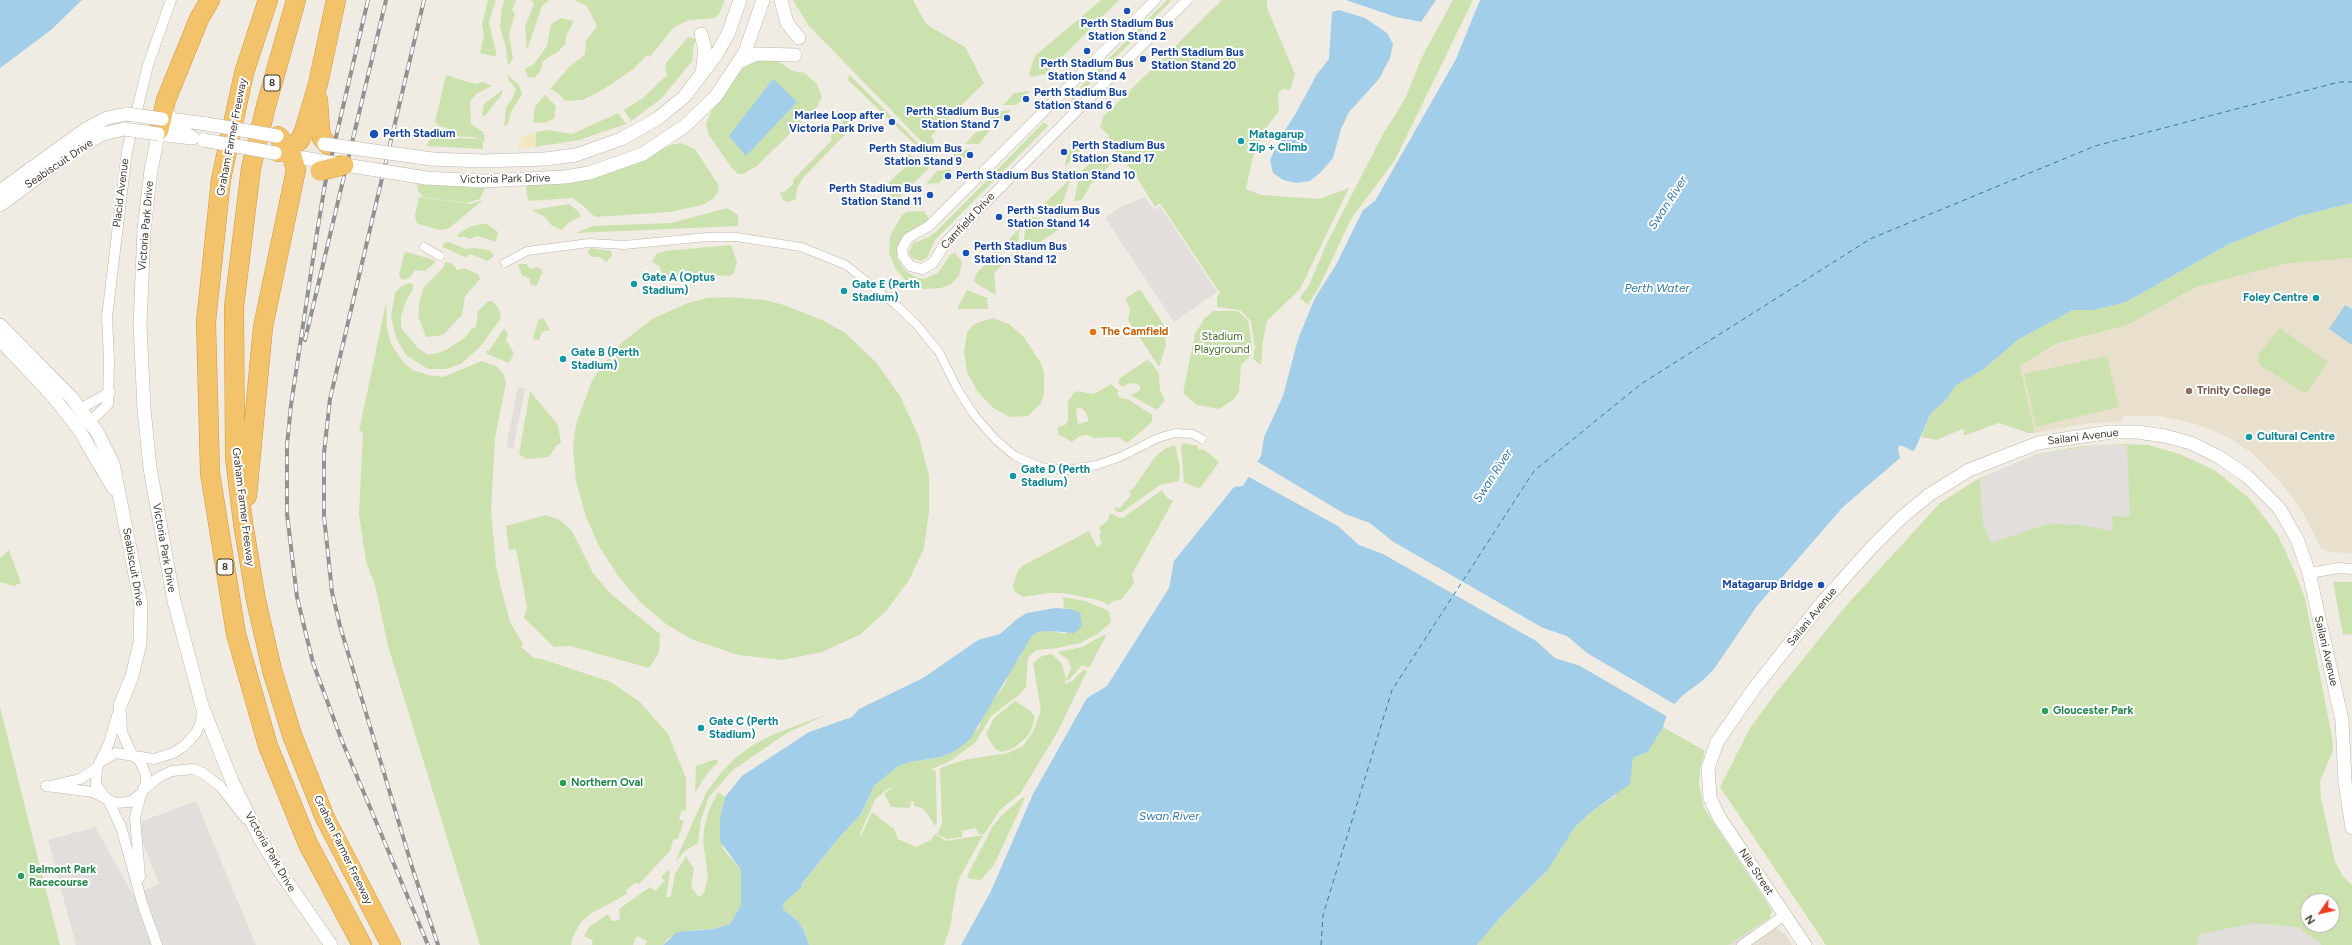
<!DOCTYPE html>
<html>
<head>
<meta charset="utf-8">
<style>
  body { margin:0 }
  #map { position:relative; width:2352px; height:945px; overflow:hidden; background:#f0ece3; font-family:Figtree,sans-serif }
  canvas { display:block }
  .north { position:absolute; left:2300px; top:893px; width:40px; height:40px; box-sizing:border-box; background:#fff; border:1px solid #b3b1ae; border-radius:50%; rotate:236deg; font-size:11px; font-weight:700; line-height:16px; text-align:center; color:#413c34 }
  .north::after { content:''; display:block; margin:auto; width:14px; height:18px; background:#eb3a1f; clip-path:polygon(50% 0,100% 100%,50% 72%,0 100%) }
</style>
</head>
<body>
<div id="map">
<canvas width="2352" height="945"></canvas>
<div class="north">N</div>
</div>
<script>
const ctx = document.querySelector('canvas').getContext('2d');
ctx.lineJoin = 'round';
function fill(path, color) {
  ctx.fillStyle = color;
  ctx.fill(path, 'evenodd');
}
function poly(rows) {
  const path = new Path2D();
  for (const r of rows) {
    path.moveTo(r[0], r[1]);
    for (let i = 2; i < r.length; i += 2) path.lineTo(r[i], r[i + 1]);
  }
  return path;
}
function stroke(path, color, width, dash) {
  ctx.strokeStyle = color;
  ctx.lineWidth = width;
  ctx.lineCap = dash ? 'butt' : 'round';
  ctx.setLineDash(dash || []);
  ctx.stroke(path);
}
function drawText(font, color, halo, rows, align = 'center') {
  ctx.font = font + ' Figtree,sans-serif';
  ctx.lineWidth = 4;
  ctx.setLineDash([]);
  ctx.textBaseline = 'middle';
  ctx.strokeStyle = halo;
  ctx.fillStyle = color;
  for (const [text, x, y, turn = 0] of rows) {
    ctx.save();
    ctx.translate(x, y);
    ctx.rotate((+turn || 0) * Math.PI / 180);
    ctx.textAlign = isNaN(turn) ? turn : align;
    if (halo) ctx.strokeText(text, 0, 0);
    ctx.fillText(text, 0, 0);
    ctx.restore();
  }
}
fill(poly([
  [1767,921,1786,935,1792,945,1728,945]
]), '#e4ded1');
fill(poly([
  [2352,258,2352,553,2328,552,2321,548,2302,511,2283,485,2252,453,2226,436,2198,425,2161,416,2123,416,2122,422,2090,423,2035,433,2020,366,2056,345,2128,325,2196,287,2285,264]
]), '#e8e0cd');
fill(poly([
  [488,0,496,0,489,22,497,57,480,53,484,35,482,24],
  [505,0,516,0,512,10,515,14,509,34,513,58,508,66,506,48,500,27,502,7],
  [531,0,549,0,542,6,527,50,525,27,534,4],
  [574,0,725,0,719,14,715,18,689,20,674,27,650,57,647,55,632,70,604,89,583,100,565,101,559,94,550,89,568,68,585,54,586,41,597,26,587,6],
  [793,0,913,0,926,24,965,47,984,83,931,136,934,140,932,151,927,156,847,79,850,75,923,148,924,144,808,25],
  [1101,0,1119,0,1045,74,1031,77,1029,74,1035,56],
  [1167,0,1172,0,1076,98,1070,102,1076,91],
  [1222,0,1267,0,1267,8,1295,74,1290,90,1283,89,1278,93,1279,111,1266,128,1253,156,1246,189,1261,195,1319,199,1349,188,1300,289,1267,321,1263,340,1261,365,1253,359,1255,348,1251,321,1240,310,1217,307,1217,296,1220,293,1160,203,1155,207,1134,173,1109,144,1109,136,1100,127,1103,117],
  [1453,0,1473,0,1395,160,1351,219,1319,287,1308,305,1300,298,1309,285,1327,243,1383,134,1405,99,1422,57],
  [561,18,574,21,567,34,565,44,559,51,543,61,541,70,535,78,528,77,525,69,534,64,547,46,551,24],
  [688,37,697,39,694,45,692,61,662,98,631,121,624,110,643,98,667,75,665,70,666,63],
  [751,60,776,60,793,71,805,73,817,84,822,97,816,108,757,166,743,174,738,174,731,167,709,135,706,125,712,109,743,66],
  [507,74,519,85,522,94,511,112,508,124,504,127,506,107,512,99,516,89,509,81],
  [446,75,475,84,483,82,492,86,476,94,470,102,471,124,483,132,485,142,474,137,450,136,447,128,439,126,435,122],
  [502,90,502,94,484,117,482,114,484,104],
  [1030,91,1017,105,1003,105,1014,93],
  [545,95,556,106,554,118,547,122,533,123,535,106],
  [1011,110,998,124,985,125,995,112],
  [618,113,626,124,579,140,535,147,536,132,549,130,572,134],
  [848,114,854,118,854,125,803,178,797,188,796,199,788,202,783,200,780,192,784,192,793,184,793,180,831,141,832,132,843,121,843,116],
  [1044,122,1048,126,935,240,927,258,921,261,912,258,909,253,913,243,927,238,936,232],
  [991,129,979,144,965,144,976,132],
  [436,137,480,139,483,143,483,149,427,146,429,140],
  [1079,140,1085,146,1065,167,1067,153],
  [681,143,695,149,719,186,718,192,713,199,702,205,670,212,595,217,581,204,572,198,531,201,528,200,526,188,528,185,583,180,609,173,671,145],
  [972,149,959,164,946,164,957,151],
  [909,153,914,159,929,168,891,205,889,200,889,182,905,167],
  [1101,154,1112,163,1091,184,1082,200,1074,201,1080,172],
  [952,169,939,183,926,184,937,171],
  [1071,178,1061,208,1057,210,1039,209],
  [417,184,482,188,485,188,480,199,467,203,423,197,418,191],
  [419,197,470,204,483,200,448,229,440,230,418,224,416,221,415,215],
  [2352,203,2352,258,2285,264,2196,287,2128,325,2056,344,2020,366,2035,433,2028,433,1999,423,1966,435,1963,435,1965,431,1962,429,1937,440,1921,437,1931,413,1947,399,1955,386,1984,369,2019,339,2073,310,2094,310,2126,302,2229,244,2300,216],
  [569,204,579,212,580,217,571,221,561,230,551,225,546,218,532,210],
  [727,208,738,215,738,226,576,233,592,226,671,223],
  [924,211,929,219,904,238,898,245,897,258,905,271,917,278,924,279,938,273,950,255,955,253,962,262,959,276,951,284,941,288,923,289,906,281,895,268,889,253,890,236,902,215,907,212],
  [1033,217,1062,224,1064,226,1025,252,1023,248,1026,222],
  [481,224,487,224,498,232,496,242,477,236,470,239,466,237,458,237,458,234,469,227],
  [1020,228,1017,250,996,253],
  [448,242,466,249,474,248,489,250,494,254,493,257,487,261,471,254,466,257,462,256,443,247,443,243],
  [731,245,737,262,734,273,730,276,698,274,681,276,663,282,656,278,662,273,659,266,652,262,656,254,666,251],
  [591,248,611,251,612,256,606,262,600,257,592,257,587,252],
  [407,252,434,260,435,263,425,271,415,270,410,278,402,280,399,275,404,254],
  [1015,254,994,273,996,295,977,284,974,281,976,274,990,259],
  [445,262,452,263,457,270,464,268,478,274,480,279,465,296,462,315,445,333,439,336,426,337,418,316,420,298,424,287,443,268],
  [518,264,526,264,530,269,538,267,541,269,543,274,541,274,537,286,530,284,530,279,522,275],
  [410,283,413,284,413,289,406,301,401,316,401,328,419,349,429,355,444,351,466,337,471,329,476,327,478,311,488,301,492,301,499,309,501,318,481,346,462,363,447,369,428,369,407,356,397,340,394,330,391,317,395,293,401,286],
  [1140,289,1164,325,1166,345,1159,367,1128,320,1130,309,1125,299],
  [967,290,987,298,988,309,957,309],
  [727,297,765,300,784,305,822,320,844,332,876,362,900,396,919,437,929,476,929,512,924,548,909,580,887,610,861,634,822,652,782,660,738,655,691,639,666,624,640,602,618,576,599,546,586,517,576,481,573,449,576,424,592,381,604,363,619,345,652,319,688,303,707,298],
  [386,303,387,329,391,344,403,362,413,370,428,375,443,377,482,361,496,366,504,375,506,383,495,438,491,510,496,566,501,588,510,622,523,644,521,647,534,658,542,659,611,682,640,702,668,734,686,778,686,811,682,810,679,820,684,821,678,839,673,840,670,851,639,884,635,883,626,890,627,894,592,913,581,922,573,936,571,945,480,945,388,646,375,585,366,562,359,514,363,432,359,431],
  [1213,311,1238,311,1248,320,1252,347,1250,356,1241,365,1239,391,1233,400,1219,409,1197,405,1183,393,1195,334,1204,319],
  [543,318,550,330,542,332,539,340,535,340,533,337,539,319],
  [993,318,1009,324,1023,336,1041,363,1044,373,1044,394,1041,403,1028,416,1010,417,993,408,978,392,967,372,964,352,967,333,972,326,979,322],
  [504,328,508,334,506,340,514,353,509,363,487,354,486,351,489,351],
  [2280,328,2328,362,2307,392,2302,392,2260,365,2257,356],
  [2107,356,2119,407,2036,427,2024,374],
  [1147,360,1150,361,1159,373,1160,390,1165,400,1157,410,1130,395,1140,391,1140,386,1137,384,1129,383,1122,387,1118,382,1120,378],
  [1111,384,1119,391,1117,394,1120,398,1128,399,1152,415,1152,421,1142,431,1127,443,1118,437,1094,438,1088,435,1080,436,1072,442,1058,434,1058,427,1065,425,1068,421,1068,402,1073,394,1076,391,1094,394],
  [1080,407,1085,411,1089,421,1078,424,1076,412,1077,408],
  [530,391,558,425,561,443,556,446,549,457,526,459,519,454],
  [1183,443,1198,446,1198,449,1205,450,1219,462,1201,487,1198,488,1184,482,1181,446],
  [2126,444,2148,445,2180,454,2216,471,2250,499,2277,534,2291,563,2305,598,2332,737,2333,751,2320,781,2321,798,2335,862,2343,876,2352,885,2352,945,1826,945,1720,787,1750,728,1775,694,1845,607,1940,503,1978,479,2038,454,2083,446],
  [2308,901,2332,901,2332,925,2308,925],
  [1175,445,1180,467,1179,481,1160,485,1122,512,1117,512,1114,509,1116,507,1120,508,1131,495,1129,491,1133,489,1155,457,1166,448],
  [1162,490,1166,497,1173,501,1132,574,1134,583,1122,599,1111,602,1109,605,1098,600,1064,593,1049,593,1023,597,1014,591,1013,585,1018,570,1024,565,1089,531,1097,547,1102,544,1099,536,1101,533,1099,528,1108,520,1110,513,1119,518,1124,517],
  [546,515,560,520,572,531,593,573,611,594,660,634,659,653,649,668,570,646,554,647,524,618,527,607,516,549,509,550,506,526],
  [9,550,21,583,14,586,0,582,0,558],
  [2333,582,2352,582,2352,634,2343,635],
  [1063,597,1085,601,1107,610,1110,614,1111,622,1099,633,1080,643,1057,648,1037,650,1034,652,1028,658,1026,687,1019,695,991,716,976,742,952,760,886,790,875,800,860,834,861,836,872,812,894,829,898,839,916,847,931,840,935,834,946,841,983,835,959,879,956,890,950,928,944,945,809,945,804,930,798,921,783,909,783,903,796,892,836,841,861,814,874,786,898,766,910,762,941,757,955,751,979,727,985,711,1005,684,1011,668,1020,657,1025,644,1032,636,1038,632,1050,631,1066,634,1070,609,1064,608],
  [1104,635,1106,636,1089,668,1082,665,1070,679,1065,681,1065,684,1072,681,1084,669,1087,671,1057,733,1020,794,1000,810,984,834,979,834,975,828,962,831,962,837,947,839,937,834,942,823,940,768,964,760,1008,753,1023,746,1034,730,1041,710,1033,663,1042,656,1052,654,1062,664,1066,680,1071,669,1068,660,1058,652,1082,647],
  [1015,701,1031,711,1035,717,1031,730,1026,738,1014,748,1002,752,995,749,986,734,994,718],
  [0,707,25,807,60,945,0,945],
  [830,713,787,733,733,770,709,797,701,819,698,843,685,851,675,862,706,793,720,774,735,758,753,745,774,734],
  [1663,727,1705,751,1700,769,1699,785,1704,808,1770,907,1772,911,1770,918,1728,945,1477,945,1500,918,1547,871,1575,827,1591,812,1615,796,1631,770,1633,758,1648,752],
  [716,759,718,762,707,774,695,793,696,766],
  [932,769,936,772,936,783,937,821,935,826,927,813,922,808,914,806,914,801,911,802,911,806,908,808,891,807,884,794,893,787],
  [718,792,725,797,720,819,723,849,741,870,741,905,730,924,713,929,695,930,668,938,663,945,645,945,647,941,637,936,633,945,592,945,593,940,584,936,589,927,608,914,612,921,620,920,619,909,650,887,655,891,665,881,661,877,668,870,670,872,666,897,671,897,675,874,686,856,694,869,691,887,699,897,704,893,708,876,703,841,704,829,709,810],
  [1023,797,1025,798,994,865,981,880,970,879,967,876,993,826,1003,814]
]), '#cce2ae');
fill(poly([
  [536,132,535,147,518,148,520,138]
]), '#f3e7c0');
fill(poly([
  [1145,197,1154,210,1160,206,1217,292,1174,322,1105,218,1121,207],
  [518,387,525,389,513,449,506,448],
  [2095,445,2127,445,2130,517,2112,516,2113,531,2079,525,2047,524,1991,543,1983,524,1980,479,2013,464,2041,454],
  [196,801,256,945,76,945,48,840,95,827,133,895,159,884,143,843,132,825],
  [2255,923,2298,927,2322,945,2197,945,2200,934]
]), '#e1dedb');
fill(poly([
  [0,0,82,0,51,30,0,68],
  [1346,0,1436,0,1421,22,1396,17],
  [1480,0,2352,0,2352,203,2300,216,2229,244,2126,302,2094,310,2073,310,2019,339,1984,369,1955,386,1947,399,1931,413,1915,449,1913,451,1900,445,1898,448,1900,458,1843,507,1757,606,1714,669,1702,681,1683,695,1668,711,1663,727,1648,752,1633,758,1630,784,1591,812,1575,827,1547,871,1500,918,1477,945,961,945,991,891,1033,794,1087,698,1107,686,1169,588,1174,561,1234,487,1243,486,1261,456,1264,437,1283,396,1298,339,1315,298,1337,263,1363,210,1375,201,1456,59],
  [1339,10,1365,18,1387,33,1393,44,1390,58,1379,79,1349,112,1341,129,1333,158,1320,173,1310,181,1296,183,1283,180,1273,173,1270,160,1280,138,1296,113,1317,74,1329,59,1332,12],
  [773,79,797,102,746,156,729,136],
  [2345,305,2352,309,2352,345,2329,329],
  [1055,608,1070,609,1080,613,1082,624,1079,629,1074,633,1050,631,1038,632,1032,636,970,739,955,751,941,757,910,762,898,766,874,786,861,814,836,841,801,885,801,888,783,903,783,909,798,921,804,931,809,945,663,945,677,932,713,929,730,924,741,905,741,870,720,841,720,819,725,797,742,776,809,732,852,717,859,709,923,678,978,640,1000,634,1017,619,1027,613]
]), '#a2ceea');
fill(poly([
  [1256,461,1345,514,1370,523,1392,541,1543,628,1567,636,1587,653,1676,705,1668,717,1580,666,1555,658,1536,641,1383,554,1359,545,1338,526,1247,476]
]), '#f0ece3');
stroke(poly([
  [1321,945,1323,915,1392,690,1534,471,1641,384,1870,239,2095,146,2339,82,2352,82]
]), '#3578a5', 1, [5, 4]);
const pedestrian = poly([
  [424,247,440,256],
  [505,263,527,251,589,243,624,245,707,237,736,237,801,247,846,265,896,305,916,324,939,352,958,390,975,416,995,439,1015,456,1040,467,1067,470,1097,465,1120,457,1158,438,1175,433,1193,434,1202,439]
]);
const minor = poly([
  [1155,0,929,226,908,238,902,249,903,256,910,266,922,269,933,263,946,242,1187,0],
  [80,409,110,392],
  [90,422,108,404,109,359,107,317,127,151,148,65,171,0],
  [2309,573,2339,568,2352,569],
  [121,714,122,732,132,755],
  [134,756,154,759,173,753,184,746,196,733,201,722,202,708],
  [102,761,116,753,134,756,140,761,146,775,146,782,142,793,130,802,115,803,106,798,96,785,97,768,109,743,120,706],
  [54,785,80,779,97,768],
  [46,786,93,792,105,798],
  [143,790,159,777,172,771,193,769,203,773,221,787,246,819],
  [108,800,121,827,143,906,157,945],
  [140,877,135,818,141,794],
  [1742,945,1785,915]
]);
const tertiary = poly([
  [781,0,787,23,799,38],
  [701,34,705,49,702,74],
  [739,62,756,54,795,55],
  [169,115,176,127,193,138],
  [207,124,176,120,159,130,151,170,144,229,140,325,144,409,150,468,174,601,202,706,232,781,259,837,281,873,331,945],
  [158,134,192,138],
  [286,155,321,161],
  [432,159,482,161,545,159,576,155,621,139,657,119,684,97,716,55,728,34,740,0],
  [426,178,482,181,565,177,589,173,643,154,686,125,716,96,745,52,763,0],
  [0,191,86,129,107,118,127,114],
  [0,205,72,152,103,134,124,129],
  [0,325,71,397,97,432,113,464,141,604,140,643,132,676,120,706],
  [0,340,51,394,78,428,114,489],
  [1805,945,1719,817,1710,798,1708,768,1717,742,1753,690,1820,605,1872,547,1902,517,1929,495,1969,470,2038,443,2110,432,2137,432,2165,436,2191,443,2219,457,2247,476,2279,508,2297,539,2309,573,2342,720,2345,782,2352,828]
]);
const motorway = poly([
  [268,0,244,73,221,179,206,322,210,473,236,634,268,746,308,844,362,945],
  [296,0,266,106,251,168,234,307,235,457,243,523,256,600,272,670,292,735,325,818,391,945],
  [318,100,320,129,322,138,328,145],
  [159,130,166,100,199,19,210,0],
  [278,152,290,149,300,140,304,131,318,84,336,0],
  [247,496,263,327,296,170,290,149,278,136]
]);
stroke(pedestrian, '#beb6a9', 9);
stroke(minor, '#beb6a9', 11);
stroke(tertiary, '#beb6a9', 14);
stroke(motorway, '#d1973c', 20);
stroke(pedestrian, '#fff', 8);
stroke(minor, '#fff', 10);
stroke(tertiary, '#fff', 13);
stroke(motorway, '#f3c36b', 19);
const rail = poly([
  [368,0,325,184,316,239,291,405,287,445,287,514,297,597,313,663,342,741,428,945],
  [424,0,330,399,324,453,324,516,332,592,340,626,413,870,438,945],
  [305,340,386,0]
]);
stroke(rail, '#929292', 4);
stroke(rail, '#fff', 2.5, [8]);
const tertiaryBridge = poly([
  [127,114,162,119],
  [207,124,277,136],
  [124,129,158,134],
  [204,140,275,153],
  [324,144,432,159],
  [321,161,426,178]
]);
const motorwayBridge = poly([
  [320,171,344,165]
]);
stroke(tertiaryBridge, '#beb6a9', 14, []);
stroke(motorwayBridge, '#d1973c', 20, []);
stroke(tertiaryBridge, '#fff', 13);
stroke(motorwayBridge, '#f3c36b', 19);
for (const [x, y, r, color] of [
  [1127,11,4,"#1a4fb4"],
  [1087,51,4,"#1a4fb4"],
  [1143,59,4,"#1a4fb4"],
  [1026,99,4,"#1a4fb4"],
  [1007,118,4,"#1a4fb4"],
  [892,122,4,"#1a4fb4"],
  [374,134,5,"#1a4fb4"],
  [1241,141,4,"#0f9aa8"],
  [1064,152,4,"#1a4fb4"],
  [970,155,4,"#1a4fb4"],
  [948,176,4,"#1a4fb4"],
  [930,195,4,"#1a4fb4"],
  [999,217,4,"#1a4fb4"],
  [966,253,4,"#1a4fb4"],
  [634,284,4,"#0f9aa8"],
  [844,291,4,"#0f9aa8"],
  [2316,298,4,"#0f9aa8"],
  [1093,332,4,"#e8710a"],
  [563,359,4,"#0f9aa8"],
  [2189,391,4,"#8d6e63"],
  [2249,437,4,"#0f9aa8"],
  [1013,476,4,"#0f9aa8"],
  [1821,585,4,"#1a4fb4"],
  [2045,711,4,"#2e9e5b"],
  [701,728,4,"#0f9aa8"],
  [563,783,4,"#2e9e5b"],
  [21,876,4,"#2e9e5b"]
]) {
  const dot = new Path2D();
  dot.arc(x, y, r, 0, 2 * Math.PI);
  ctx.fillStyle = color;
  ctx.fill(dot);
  stroke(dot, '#fff', 1.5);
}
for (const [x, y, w] of [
  [272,83,16],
  [225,567,16]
]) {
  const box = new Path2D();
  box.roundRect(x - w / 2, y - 8, w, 16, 3);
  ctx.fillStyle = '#fff';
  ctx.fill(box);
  stroke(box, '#413c34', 1);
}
drawText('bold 10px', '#413c34', null, [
  ["8",272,83],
  ["8",225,567]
]);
drawText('bold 11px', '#164399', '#fff', [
  ["Perth Stadium Bus",1127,24,"center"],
  ["Station Stand 2",1127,37,"center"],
  ["Perth Stadium Bus",1151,53],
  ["Station Stand 20",1151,66],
  ["Perth Stadium Bus",1087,64,"center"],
  ["Station Stand 4",1087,77,"center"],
  ["Perth Stadium Bus",1034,93],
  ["Station Stand 6",1034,106],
  ["Perth Stadium Bus",999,112,"right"],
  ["Station Stand 7",999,125,"right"],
  ["Marlee Loop after",884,116,"right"],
  ["Victoria Park Drive",884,129,"right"],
  ["Perth Stadium",383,134],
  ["Perth Stadium Bus",1072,146],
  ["Station Stand 17",1072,159],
  ["Perth Stadium Bus",962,149,"right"],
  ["Station Stand 9",962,162,"right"],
  ["Perth Stadium Bus Station Stand 10",956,176],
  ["Perth Stadium Bus",922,189,"right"],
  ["Station Stand 11",922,202,"right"],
  ["Perth Stadium Bus",1007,211],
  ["Station Stand 14",1007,224],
  ["Perth Stadium Bus",974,247],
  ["Station Stand 12",974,260],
  ["Matagarup Bridge",1813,585,"right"]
], 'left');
drawText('bold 11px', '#0d838f', '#fff', [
  ["Matagarup",1249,135],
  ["Zip + Climb",1249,148],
  ["Gate A (Optus",642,278],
  ["Stadium)",642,291],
  ["Gate E (Perth",852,285],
  ["Stadium)",852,298],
  ["Foley Centre",2308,298,"right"],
  ["Gate B (Perth",571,353],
  ["Stadium)",571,366],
  ["Cultural Centre",2257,437],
  ["Gate D (Perth",1021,470],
  ["Stadium)",1021,483],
  ["Gate C (Perth",709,722],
  ["Stadium)",709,735]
], 'left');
drawText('11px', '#413c34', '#fff', [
  ["Graham Farmer Freeway",232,137,-79],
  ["Seabiscuit Drive",59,164,-34],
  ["Victoria Park Drive",505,179,-1],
  ["Placid Avenue",121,193,-83],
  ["Camfield Drive",968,221,-47],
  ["Victoria Park Drive",146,226,-85],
  ["Sailani Avenue",2083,437,-7],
  ["Graham Farmer Freeway",243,507,83],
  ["Victoria Park Drive",164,548,80],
  ["Seabiscuit Drive",133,567,80],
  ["Sailani Avenue",1812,617,-51],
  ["Sailani Avenue",2326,651,77],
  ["Graham Farmer Freeway",343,850,64],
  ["Victoria Park Drive",270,852,60],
  ["Nile Street",1756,872,56]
]);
drawText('bold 11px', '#c56008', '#fff', [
  ["The Camfield",1101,332]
], 'left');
drawText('11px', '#466e2c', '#fff', [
  ["Stadium",1222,337],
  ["Playground",1222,350]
]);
drawText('bold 11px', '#785e54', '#fff', [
  ["Trinity College",2197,391]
], 'left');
drawText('bold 11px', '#27864d', '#fff', [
  ["Gloucester Park",2053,711],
  ["Northern Oval",571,783],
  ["Belmont Park",29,870],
  ["Racecourse",29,883]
], 'left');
drawText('italic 12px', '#3578a5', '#fff', [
  ["Swan River",1668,203,-57],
  ["Perth Water",1657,288],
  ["Swan River",1493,476,-57],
  ["Swan River",1169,816]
]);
</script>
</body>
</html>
